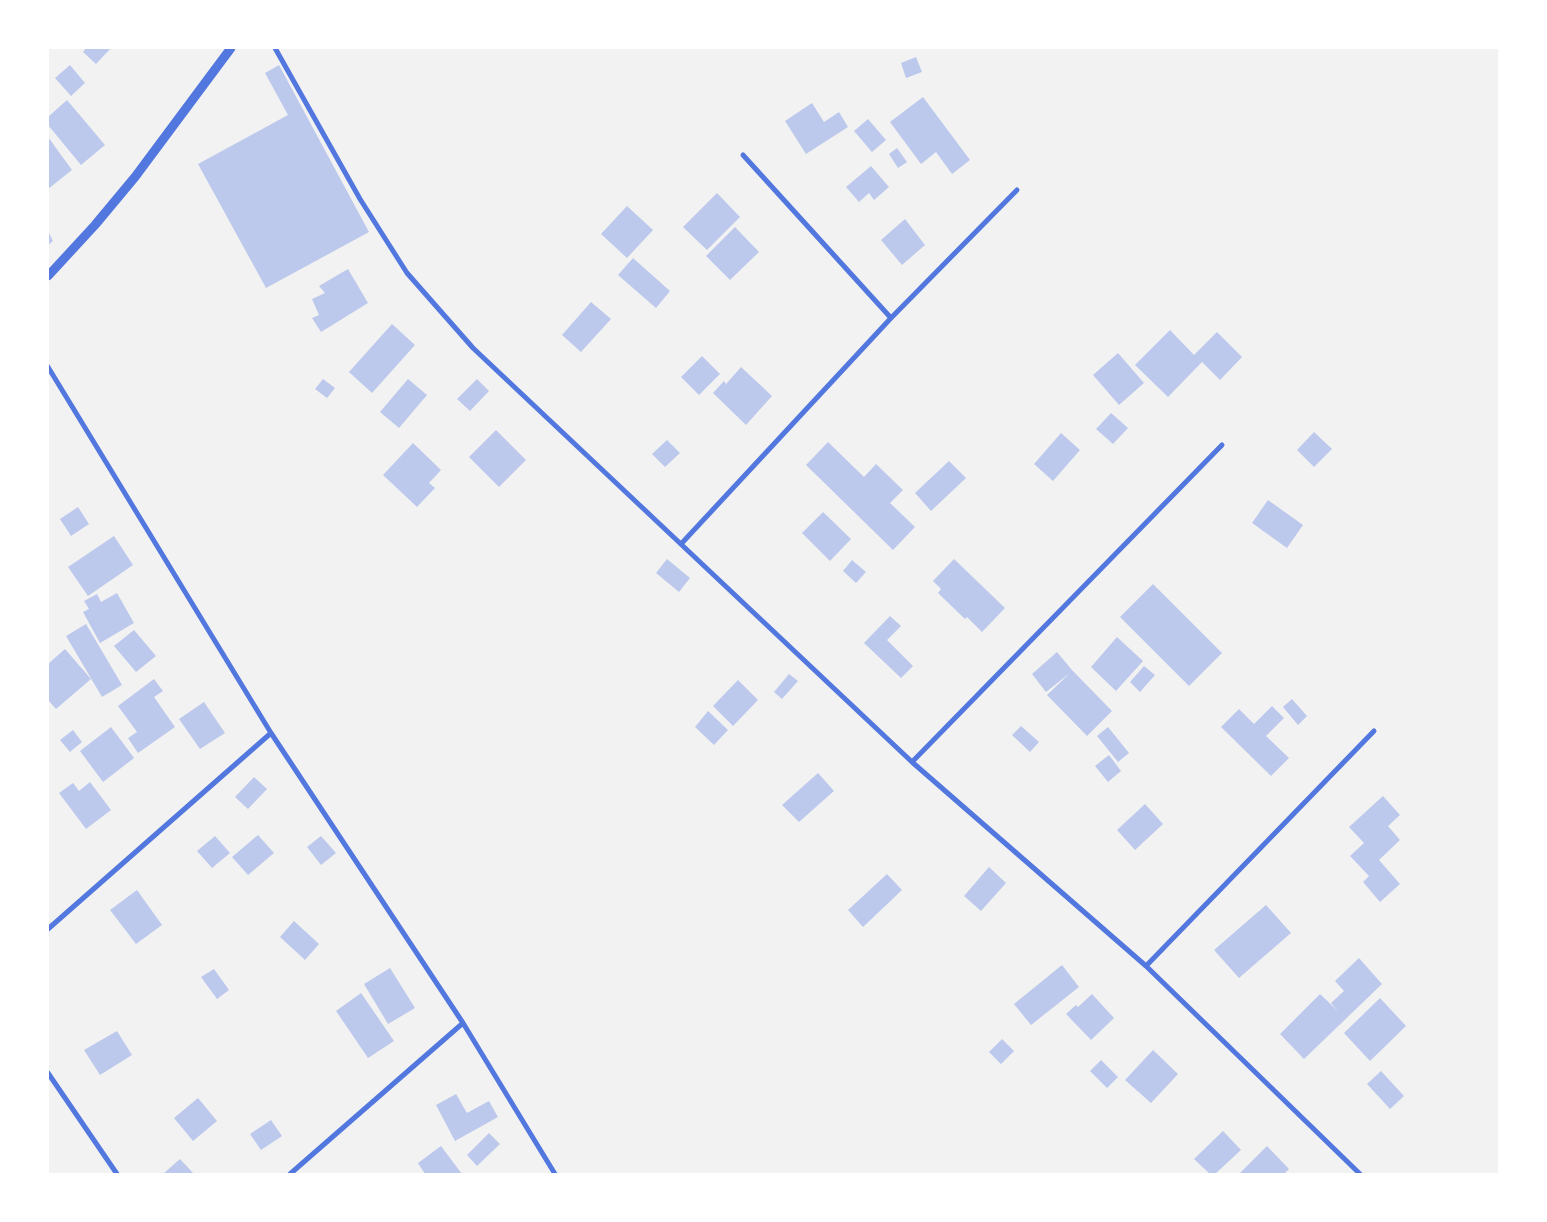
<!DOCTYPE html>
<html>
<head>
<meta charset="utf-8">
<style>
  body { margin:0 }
  #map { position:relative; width:1547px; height:1222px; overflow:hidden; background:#f2f2f2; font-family:Commissioner,sans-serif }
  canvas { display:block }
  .frame { position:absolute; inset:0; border:49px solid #fff; pointer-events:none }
</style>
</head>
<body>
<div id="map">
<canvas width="1547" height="1222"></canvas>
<div class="frame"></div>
</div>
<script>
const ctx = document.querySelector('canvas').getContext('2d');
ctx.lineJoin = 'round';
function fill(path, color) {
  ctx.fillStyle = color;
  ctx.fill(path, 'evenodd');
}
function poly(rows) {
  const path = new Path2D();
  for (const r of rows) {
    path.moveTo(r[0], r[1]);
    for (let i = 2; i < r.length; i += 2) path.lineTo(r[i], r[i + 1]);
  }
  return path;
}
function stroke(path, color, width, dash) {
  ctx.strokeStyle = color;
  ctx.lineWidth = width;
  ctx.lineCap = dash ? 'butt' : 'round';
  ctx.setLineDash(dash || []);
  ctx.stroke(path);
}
fill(poly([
  [86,48,111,48,96,64,83,52],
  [916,57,922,72,906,78,901,63],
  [70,65,85,83,71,96,55,78],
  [279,65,369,232,266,288,198,164,288,115,265,73],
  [923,97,970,160,952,174,936,152,921,164,890,122],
  [67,100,105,145,81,165,48,125,48,117],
  [812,103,824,122,839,112,848,127,806,154,785,121],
  [868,119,886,140,872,152,854,131],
  [48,137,72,170,48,189],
  [897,148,907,162,898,168,889,154],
  [871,166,889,187,874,200,869,193,859,202,846,187],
  [717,193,740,217,707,250,683,227],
  [627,206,653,230,627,258,601,234],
  [905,219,925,245,902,265,881,240],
  [735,227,759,252,730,280,706,256],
  [48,231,53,241,48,245],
  [633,258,670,291,656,308,618,275],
  [348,269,368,303,321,332,312,318,319,315,312,299,325,293,319,286],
  [591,302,611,319,581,352,562,335],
  [392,324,415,345,372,393,349,372],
  [1170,330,1194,355,1217,332,1242,357,1220,380,1202,362,1168,397,1135,365],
  [1118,353,1144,383,1119,405,1093,375],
  [702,356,720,374,699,395,681,377],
  [741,367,772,396,746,425,713,393,724,381,726,384],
  [323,379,335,388,327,398,315,389],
  [408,379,427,395,399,428,380,412],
  [477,379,489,391,470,411,457,399],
  [1111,413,1128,428,1113,444,1096,429],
  [496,430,526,460,499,487,469,457],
  [1314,432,1332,449,1314,467,1297,450],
  [1061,433,1080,450,1053,481,1034,464],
  [667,440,680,453,665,467,652,454],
  [828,442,864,477,876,464,903,490,890,503,915,527,893,550,806,465],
  [413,443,441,470,429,483,435,488,417,507,383,475],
  [949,461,966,478,931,511,915,493],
  [1268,500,1303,525,1287,548,1252,523],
  [78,507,89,524,71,536,60,519],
  [823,512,851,539,830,561,802,533],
  [114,536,133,565,88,596,68,567],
  [667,559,690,578,679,592,656,573],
  [954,559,1005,608,982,632,967,617,965,619,938,593,941,589,933,581],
  [852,560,866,572,856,583,843,571],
  [1153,584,1222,653,1189,686,1120,617],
  [117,593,134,623,100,643,83,612,89,609,84,601,97,594,101,602],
  [890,616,901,626,887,640,913,666,901,678,864,643],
  [86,624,122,685,102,697,66,636],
  [134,630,156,656,136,672,114,646],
  [1117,637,1143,661,1116,691,1091,667],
  [65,649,91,679,56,709,48,700,48,664],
  [1057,652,1072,670,1112,711,1087,736,1047,695,1070,673,1046,692,1032,674],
  [1144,666,1155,675,1140,692,1130,682],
  [789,674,798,681,782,699,774,692],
  [154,679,163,691,154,697,175,727,138,753,128,738,137,732,118,706],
  [738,680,758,700,733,726,713,706],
  [1292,699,1307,716,1298,725,1283,707],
  [204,702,225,733,200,749,179,719],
  [1272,706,1284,718,1266,736,1289,758,1271,776,1221,727,1239,709,1254,724],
  [708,711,728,730,714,745,695,727],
  [1021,726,1039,742,1030,752,1012,735],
  [111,727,134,758,103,782,80,751],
  [1108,727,1129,753,1118,762,1097,736],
  [73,730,82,742,70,752,60,740],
  [1109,755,1121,771,1108,782,1095,766],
  [818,773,834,791,799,822,782,805],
  [254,777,267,789,248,809,235,797],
  [90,782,111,810,86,829,59,793,73,783,79,791],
  [1383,796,1400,815,1388,826,1400,840,1379,860,1400,884,1380,902,1363,882,1369,876,1350,856,1364,843,1349,827],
  [1145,804,1163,824,1135,850,1117,830],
  [258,835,274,853,248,875,232,857],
  [215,836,230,853,212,868,197,851],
  [321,836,336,853,321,865,307,847],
  [989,867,1006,883,981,911,964,896],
  [887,874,902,890,863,927,848,910],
  [137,890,162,925,136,944,110,910],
  [1266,905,1291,933,1239,978,1214,950],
  [294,921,319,944,305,960,280,937],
  [1359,958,1382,984,1304,1059,1280,1034,1320,994,1338,1011,1331,1003,1344,991,1335,981],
  [1062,965,1079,987,1031,1025,1014,1004],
  [390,968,415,1008,388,1024,364,984],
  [214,969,229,990,217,999,201,977],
  [361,993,394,1041,368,1058,336,1011],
  [1092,994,1114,1018,1091,1040,1066,1014,1076,1005,1078,1007],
  [1380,998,1406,1026,1370,1061,1344,1033],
  [117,1031,132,1055,100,1075,84,1050],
  [1002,1039,1014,1051,1001,1064,989,1052],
  [1153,1050,1178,1074,1151,1103,1125,1080],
  [1101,1060,1118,1077,1107,1088,1090,1071],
  [1381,1071,1404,1096,1390,1109,1367,1084],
  [456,1094,467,1113,489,1101,498,1117,455,1141,436,1105],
  [198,1098,217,1121,193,1141,174,1118],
  [271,1120,282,1136,261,1150,250,1134],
  [1223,1131,1241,1150,1215,1174,1210,1174,1194,1159],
  [489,1133,500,1144,477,1166,467,1155],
  [441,1146,462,1174,425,1174,418,1163],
  [1267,1146,1289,1169,1284,1174,1239,1174],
  [180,1159,194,1174,163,1174]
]), '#bdc9ec');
stroke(poly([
  [275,48,360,199,407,273,473,348,912,762,1146,966,1360,1174],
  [743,155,891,318],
  [48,367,271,733,48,929],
  [681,544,891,318,1017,190],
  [271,733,463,1023,555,1174],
  [912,762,1222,445],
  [1146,966,1374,731],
  [48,1073,117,1174],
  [290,1174,463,1023]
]), '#5277de', 5);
stroke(poly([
  [48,276,95,225,135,177,231,48]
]), '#5277de', 9);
</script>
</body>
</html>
